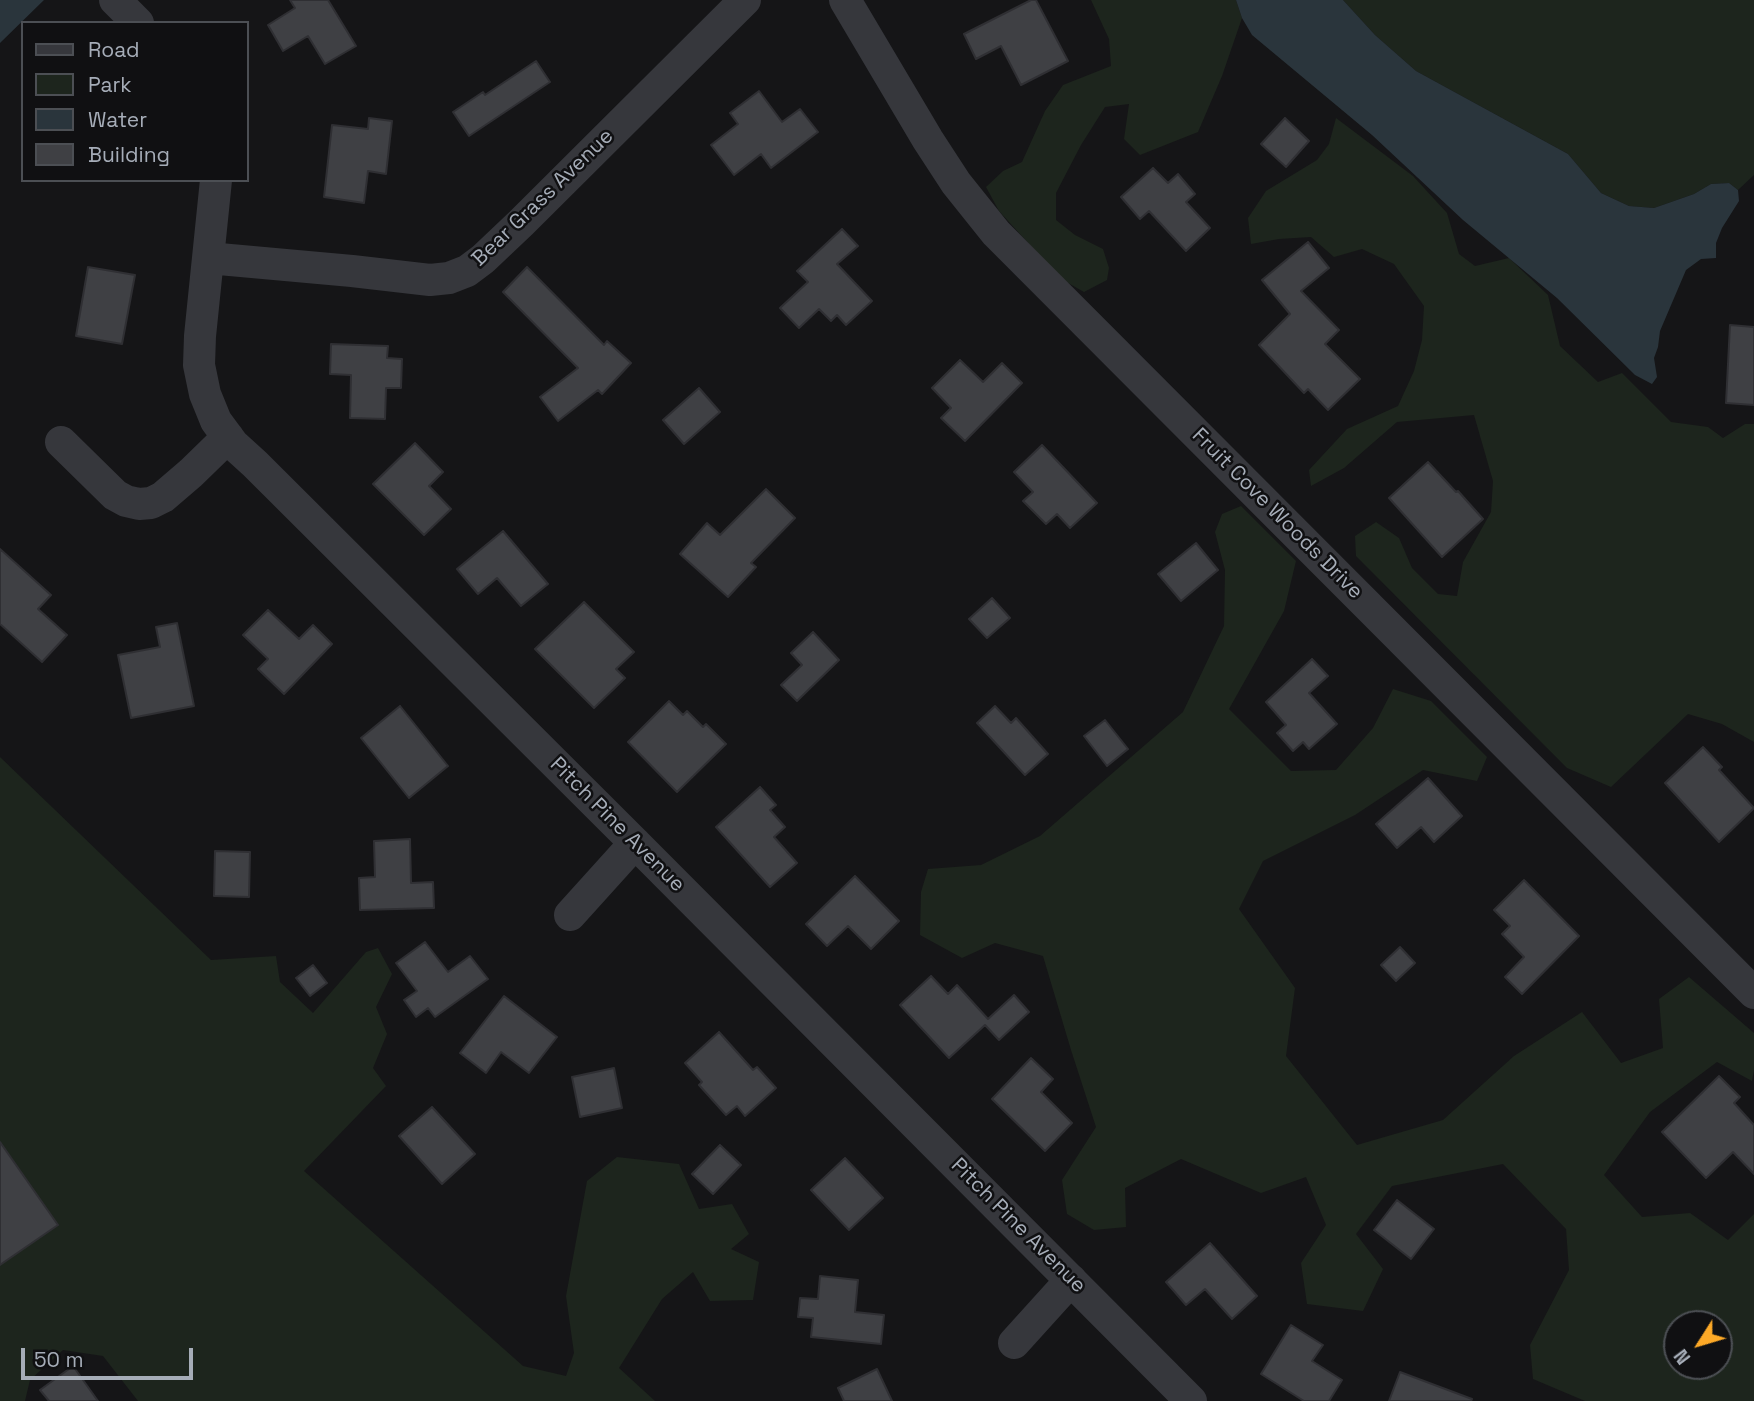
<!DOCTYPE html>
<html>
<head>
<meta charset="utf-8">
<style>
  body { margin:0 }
  #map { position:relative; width:1754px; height:1401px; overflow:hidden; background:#151517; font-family:"Space Grotesk",sans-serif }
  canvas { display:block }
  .legend { position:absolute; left:21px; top:21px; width:228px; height:161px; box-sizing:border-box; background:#101012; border:2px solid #4c4f54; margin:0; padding:9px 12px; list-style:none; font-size:21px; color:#a6adb8 }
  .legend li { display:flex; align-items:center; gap:14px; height:35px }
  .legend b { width:35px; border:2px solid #4c4f54 }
  .north { position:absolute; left:1663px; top:1310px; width:70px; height:70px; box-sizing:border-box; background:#101012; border:2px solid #4c4f54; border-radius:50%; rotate:233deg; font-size:19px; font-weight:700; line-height:28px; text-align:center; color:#a6adb8 }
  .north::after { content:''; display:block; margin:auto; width:24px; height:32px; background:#fda927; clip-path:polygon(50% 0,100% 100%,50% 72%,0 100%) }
  .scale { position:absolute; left:21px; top:1348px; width:172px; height:32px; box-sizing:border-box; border:4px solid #a6adb8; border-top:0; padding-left:9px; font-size:21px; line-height:24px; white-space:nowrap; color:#a6adb8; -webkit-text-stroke:5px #101012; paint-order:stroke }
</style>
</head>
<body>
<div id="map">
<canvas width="1754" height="1401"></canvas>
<ul class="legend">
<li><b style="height:9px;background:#36373c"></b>Road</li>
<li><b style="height:19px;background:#1d251d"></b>Park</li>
<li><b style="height:19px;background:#2a353c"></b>Water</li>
<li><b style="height:19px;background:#3f4044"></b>Building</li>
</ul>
<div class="north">N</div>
<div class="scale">50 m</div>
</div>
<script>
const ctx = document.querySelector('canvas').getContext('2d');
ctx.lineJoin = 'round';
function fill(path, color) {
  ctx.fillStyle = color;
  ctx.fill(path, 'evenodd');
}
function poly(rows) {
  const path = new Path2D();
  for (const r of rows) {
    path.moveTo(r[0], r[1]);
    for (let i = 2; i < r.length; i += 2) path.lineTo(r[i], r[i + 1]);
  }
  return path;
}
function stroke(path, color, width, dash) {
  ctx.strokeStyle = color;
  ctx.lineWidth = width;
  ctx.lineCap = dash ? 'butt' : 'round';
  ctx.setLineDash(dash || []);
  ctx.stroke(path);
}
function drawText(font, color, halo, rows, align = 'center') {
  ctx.font = font + ' "Space Grotesk",sans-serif';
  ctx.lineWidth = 5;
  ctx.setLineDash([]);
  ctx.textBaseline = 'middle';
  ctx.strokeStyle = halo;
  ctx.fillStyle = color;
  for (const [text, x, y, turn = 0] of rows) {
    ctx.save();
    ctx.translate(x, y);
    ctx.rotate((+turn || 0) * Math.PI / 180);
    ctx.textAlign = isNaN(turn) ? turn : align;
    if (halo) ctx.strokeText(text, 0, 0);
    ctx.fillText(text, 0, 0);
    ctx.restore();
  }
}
fill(poly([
  [1091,0,1236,0,1242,18,1222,76,1198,132,1140,155,1124,139,1129,104,1105,107,1081,145,1056,193,1056,220,1075,235,1103,249,1109,268,1107,280,1084,292,1061,279,999,211,986,187,1003,171,1022,162,1045,111,1063,85,1111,66,1109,39],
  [1343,0,1754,0,1754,175,1738,190,1729,183,1711,184,1694,194,1654,208,1629,206,1601,193,1568,154,1416,71,1375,35],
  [1336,118,1413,176,1447,213,1459,254,1475,266,1509,258,1548,295,1560,346,1598,382,1622,373,1671,422,1708,427,1723,438,1745,424,1754,424,1754,742,1722,724,1688,714,1611,787,1567,768,1356,556,1355,536,1376,522,1399,538,1412,568,1438,594,1457,596,1463,562,1491,512,1493,481,1474,415,1397,422,1344,468,1311,486,1309,470,1347,429,1398,406,1414,371,1422,340,1424,306,1394,264,1362,249,1334,257,1311,237,1279,239,1251,244,1248,218,1266,191,1317,160,1329,144],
  [1241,506,1296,561,1284,611,1229,709,1291,771,1336,770,1373,728,1393,689,1431,701,1487,757,1477,781,1423,770,1355,815,1263,861,1239,909,1295,988,1286,1056,1357,1145,1443,1120,1514,1056,1582,1012,1621,1063,1663,1048,1659,999,1689,977,1754,1033,1754,1070,1752,1081,1717,1062,1650,1112,1604,1175,1642,1217,1690,1213,1728,1240,1754,1214,1754,1401,1585,1401,1533,1379,1530,1345,1569,1270,1566,1229,1503,1164,1392,1186,1356,1234,1383,1269,1363,1311,1307,1304,1301,1263,1326,1225,1306,1177,1261,1193,1181,1159,1125,1188,1126,1227,1094,1230,1067,1214,1062,1180,1096,1127,1071,1050,1043,956,995,943,962,958,920,935,921,892,928,869,981,865,1040,836,1183,712,1224,626,1225,570,1215,532,1222,514],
  [1677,1324,1719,1324,1719,1366,1677,1366],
  [0,757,211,960,276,956,280,982,313,1013,366,952,378,948,392,974,376,1007,387,1034,373,1068,386,1086,304,1171,523,1366,566,1376,574,1353,566,1296,587,1181,617,1157,679,1164,699,1209,732,1204,749,1234,731,1249,759,1262,753,1300,710,1301,693,1272,662,1299,619,1368,655,1401,138,1401,103,1356,63,1350,30,1380,25,1401,0,1401]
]), '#1d251d');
fill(poly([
  [0,0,44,0,0,43],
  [1236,0,1343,0,1375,35,1416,71,1568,154,1601,193,1629,206,1654,208,1694,194,1711,184,1729,183,1738,190,1739,201,1722,228,1716,243,1716,258,1701,259,1686,270,1660,331,1658,347,1654,358,1657,377,1652,384,1635,375,1557,298,1463,220,1372,135,1252,35,1242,18]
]), '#2a353c');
const building = poly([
  [290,0,328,0,356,46,325,64,308,36,283,51,268,25,295,8,290,0],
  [1031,0,1036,0,1068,61,1021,85,1001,46,976,59,964,34,1031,0],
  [536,61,550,82,469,136,453,112,483,92,485,95,536,61],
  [759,91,782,122,800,109,818,132,771,168,761,154,734,175,711,145,738,124,730,113,759,91],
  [369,118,392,121,386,174,368,171,364,203,324,197,332,125,368,129,369,118],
  [1285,118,1309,141,1286,167,1261,144,1285,118],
  [1153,168,1168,183,1178,174,1195,194,1186,202,1210,228,1186,251,1149,211,1140,219,1121,197,1153,168],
  [842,229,858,246,837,264,872,301,846,325,837,315,831,321,819,309,799,328,780,308,808,282,797,271,842,229],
  [1308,242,1329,268,1301,291,1339,330,1325,344,1360,379,1328,410,1308,389,1304,393,1259,345,1290,314,1262,280,1308,242],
  [88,267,135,275,122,344,76,336,88,267],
  [527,267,604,345,607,341,631,363,602,394,598,390,558,421,540,397,578,368,503,292,527,267],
  [1730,325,1754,327,1754,405,1726,403,1730,325],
  [331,344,388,346,387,358,402,359,401,388,386,388,385,419,350,418,351,375,330,374,331,344],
  [960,360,983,382,1002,363,1022,383,965,441,941,418,951,408,932,388,960,360],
  [699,388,720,412,684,444,663,420,699,388],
  [415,443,443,472,429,486,451,509,424,535,373,484,415,443],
  [1042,445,1097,503,1070,528,1057,514,1046,524,1023,501,1033,492,1014,472,1042,445],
  [1428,462,1456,492,1458,491,1483,519,1442,557,1389,498,1428,462],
  [766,489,795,518,751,563,756,567,728,597,680,554,707,523,720,535,766,489],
  [503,531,548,584,521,606,497,578,478,594,457,569,503,531],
  [1196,543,1218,570,1181,601,1158,574,1196,543],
  [0,549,51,595,38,609,67,635,42,662,0,624,0,549],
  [992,598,1010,618,987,638,969,619,992,598],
  [584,602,634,652,616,669,625,678,594,708,535,649,584,602],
  [268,610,299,639,313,625,332,644,284,694,258,669,268,659,243,635,268,610],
  [177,623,194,706,131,718,118,655,160,647,156,627,177,623],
  [813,632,839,660,797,701,781,685,802,665,791,653,813,632],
  [1312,659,1328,676,1309,693,1337,724,1309,749,1303,742,1293,751,1277,733,1286,725,1266,702,1312,659],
  [669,701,683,715,687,711,703,727,706,724,726,744,677,792,628,742,669,701],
  [400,706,448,766,409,798,361,738,400,706],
  [995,706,1011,723,1016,718,1048,754,1025,775,977,723,995,706],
  [1105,720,1128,749,1107,766,1084,736,1105,720],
  [1703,747,1722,767,1719,770,1754,808,1719,842,1665,783,1703,747],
  [1428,778,1462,816,1434,842,1421,827,1397,848,1376,824,1428,778],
  [760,787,776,805,770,810,785,827,774,837,797,863,770,887,716,827,760,787],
  [410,839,411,883,433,882,434,908,360,910,359,878,375,877,374,841,410,839],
  [215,851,250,852,249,897,214,896,215,851],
  [855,876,899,921,871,949,848,926,827,946,806,924,855,876],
  [1524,880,1579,936,1522,994,1505,977,1524,957,1502,934,1510,926,1494,910,1524,880],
  [425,942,448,972,470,956,488,979,435,1017,428,1008,416,1017,404,1000,417,991,396,963,425,942],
  [1400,947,1415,963,1396,981,1381,965,1400,947],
  [313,965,327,983,310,996,296,978,313,965],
  [931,976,948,994,957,985,988,1019,1014,995,1029,1012,999,1040,985,1025,949,1058,900,1005,931,976],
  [504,996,557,1037,529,1073,501,1052,486,1073,460,1053,504,996],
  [719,1032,753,1070,757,1067,776,1088,745,1116,737,1106,726,1115,699,1085,702,1082,685,1063,719,1032],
  [1031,1058,1053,1079,1041,1092,1072,1123,1045,1151,992,1099,1031,1058],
  [614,1068,622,1108,580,1117,572,1077,614,1068],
  [1719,1076,1740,1097,1734,1103,1754,1125,1754,1174,1733,1152,1706,1178,1662,1132,1719,1076],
  [432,1107,475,1154,442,1184,399,1136,432,1107],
  [0,1142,58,1225,0,1265,0,1142],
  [720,1145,741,1165,713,1194,692,1174,720,1145],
  [845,1158,883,1198,849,1230,811,1190,845,1158],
  [1397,1200,1434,1229,1411,1259,1374,1230,1397,1200],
  [1210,1243,1257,1296,1232,1319,1205,1289,1186,1305,1166,1282,1210,1243],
  [820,1276,858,1280,855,1312,884,1315,881,1344,811,1337,813,1318,798,1317,800,1298,818,1299,820,1276],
  [1291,1325,1323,1345,1312,1361,1342,1380,1329,1401,1304,1401,1261,1374,1291,1325],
  [73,1366,98,1401,49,1401,40,1390,73,1366],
  [877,1369,892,1401,844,1401,838,1388,877,1369],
  [1400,1372,1472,1399,1471,1401,1389,1401,1400,1372]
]);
fill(building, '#3f4044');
stroke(building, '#2f2f33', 2);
stroke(poly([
  [115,0,138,23],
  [845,0,928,140,956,183,996,233,1754,993],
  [216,180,200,336,199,365,205,394,216,421,233,444,255,464,635,843,1191,1401],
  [208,258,352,271,430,280,449,278,467,271,483,259,521,223,745,0],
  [61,442,115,495,126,501,139,504,151,503,163,497,191,473,228,437],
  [570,915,635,843],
  [1014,1343,1071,1280]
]), '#36373c', 32);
drawText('21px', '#a6adb8', '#101012', [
  ["Bear Grass Avenue",543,198,-44],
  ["Fruit Cove Woods Drive",1277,514,45],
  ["Pitch Pine Avenue",617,825,45],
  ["Pitch Pine Avenue",1018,1226,45]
]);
</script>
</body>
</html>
